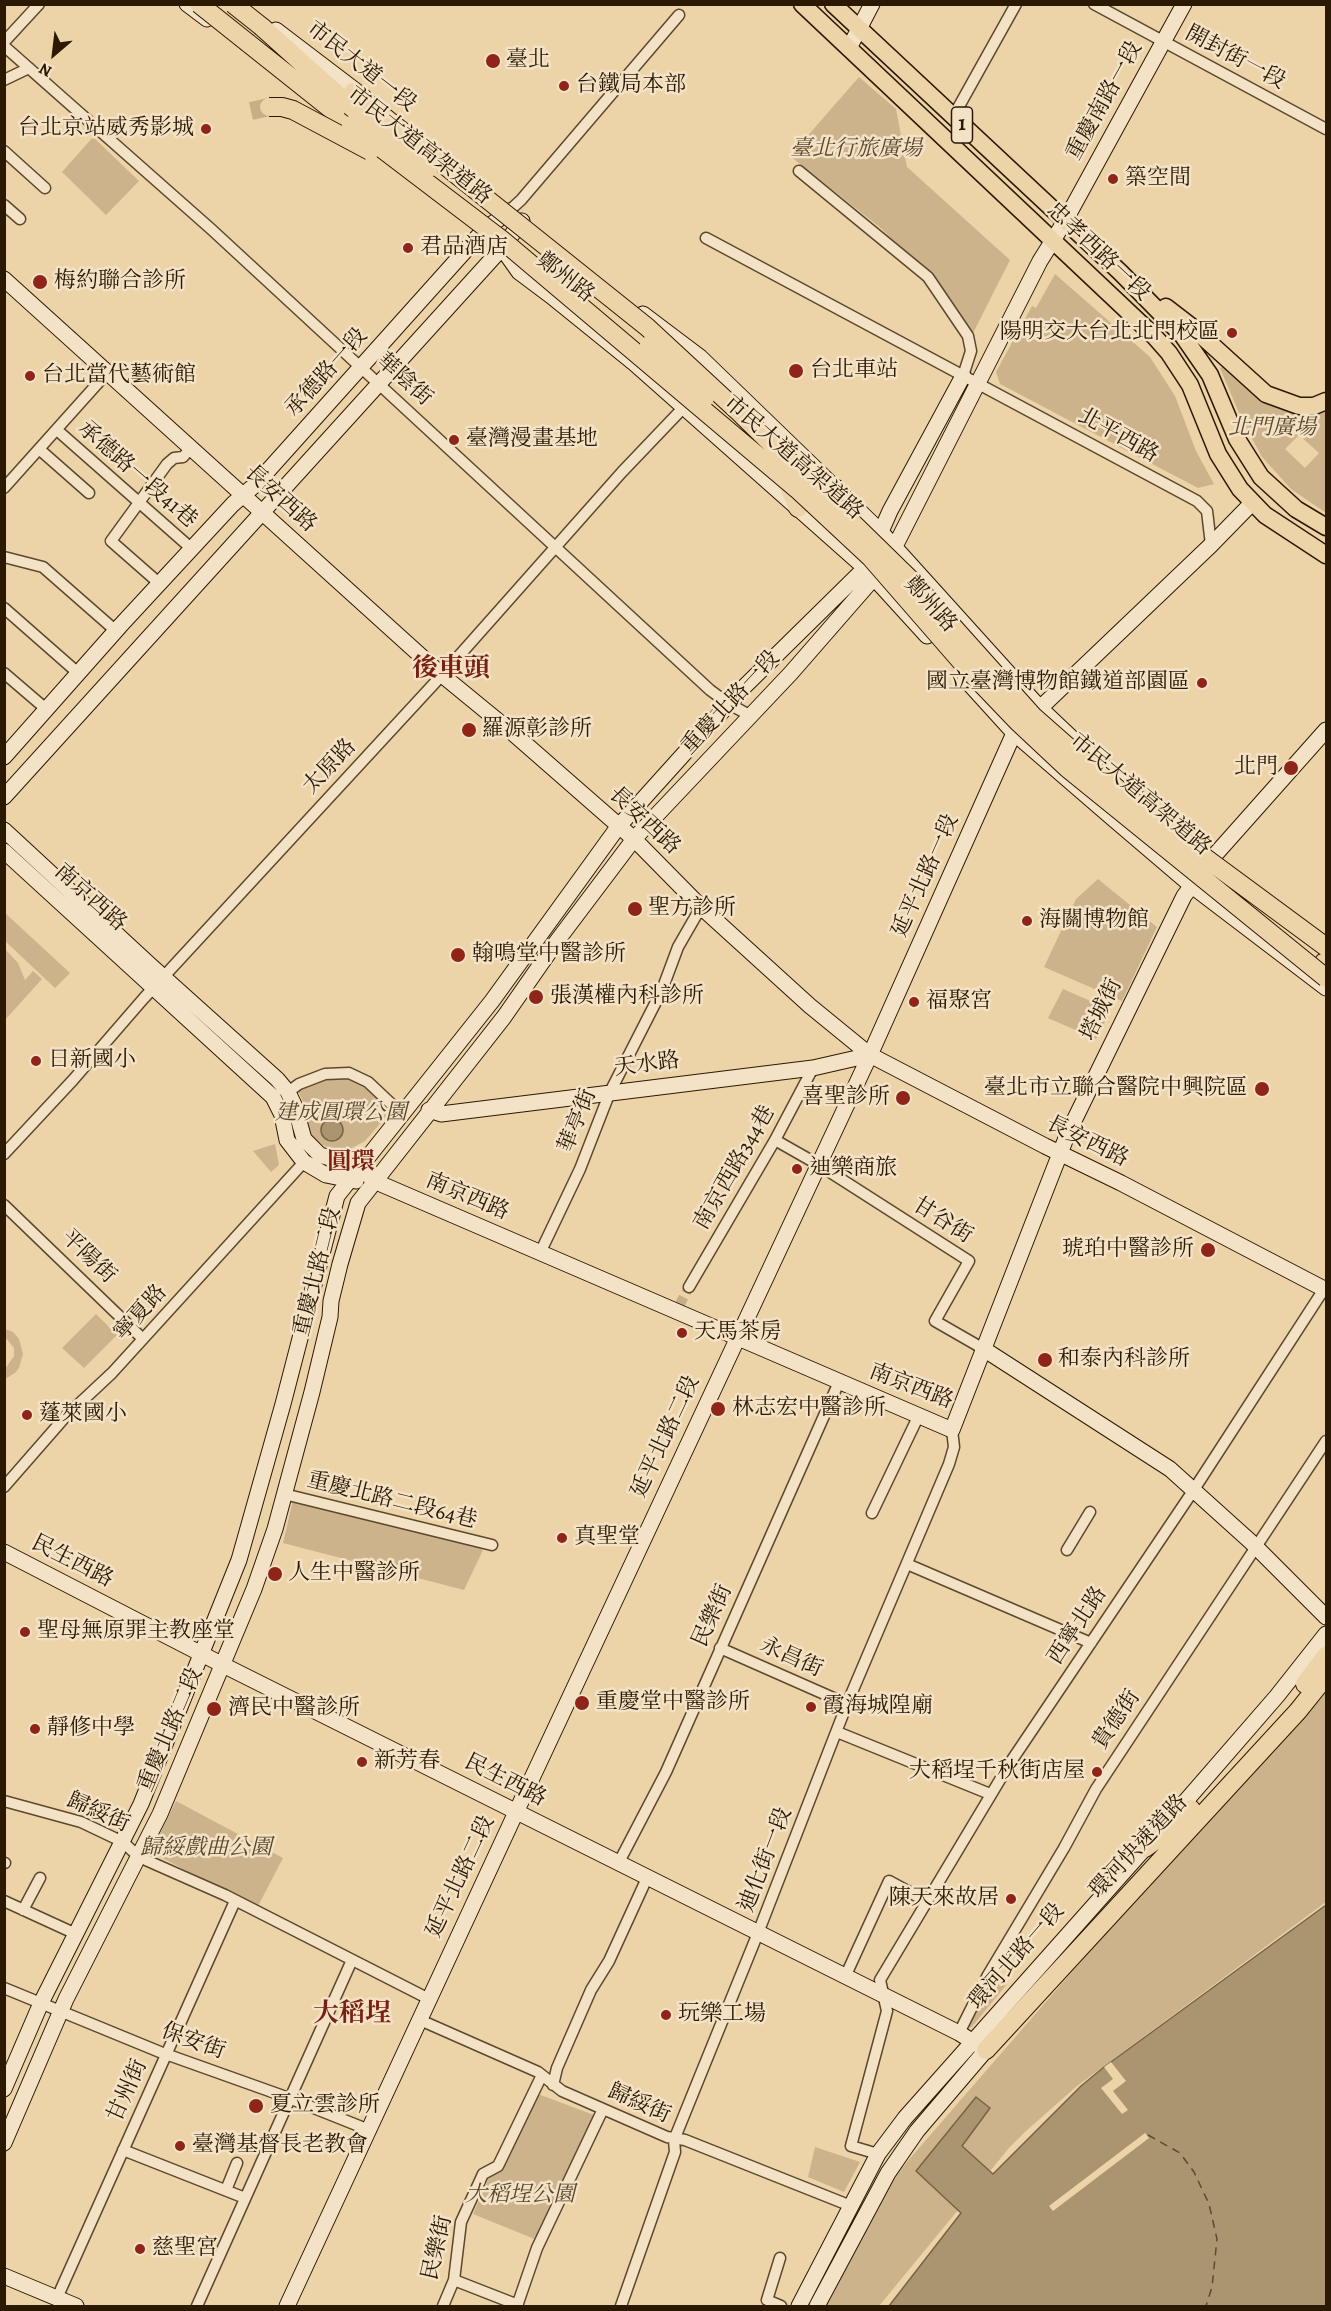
<!DOCTYPE html>
<html>
<head>
<meta charset="utf-8">
<style>
  body { margin:0 }
  #map { position:relative; width:1331px; height:2311px; overflow:hidden; background:#edd3a8; font-family:Alegreya,serif }
  canvas { display:block }
  .frame { position:absolute; inset:0; border:6px solid #2b1903; pointer-events:none }
  .north { position:absolute; left:24px; top:24px; width:60px; height:60px; -webkit-text-stroke:4px #f3e2c6; paint-order:stroke; rotate:208deg; font-size:16px; font-weight:700; line-height:24px; text-align:center; color:#2b1903 }
  .north::after { content:''; display:block; margin:auto; width:21px; height:27px; background:#2b1903; clip-path:polygon(50% 0,100% 100%,50% 72%,0 100%) }
</style>
</head>
<body>
<div id="map">
<canvas width="1331" height="2311"></canvas>
<div class="frame"></div>
<div class="north">N</div>
</div>
<script>
const ctx = document.querySelector('canvas').getContext('2d');
ctx.lineJoin = 'round';
function fill(path, color) {
  ctx.fillStyle = color;
  ctx.fill(path, 'evenodd');
}
function poly(rows) {
  const path = new Path2D();
  for (const r of rows) {
    if (r.length === 3) {
      path.moveTo(r[0] + r[2], r[1]);
      path.arc(r[0], r[1], r[2], 0, 2 * Math.PI);
      continue;
    }
    path.moveTo(r[0], r[1]);
    for (let i = 2; i < r.length; i += 2) path.lineTo(r[i], r[i + 1]);
  }
  return path;
}
function stroke(path, color, width, dash) {
  ctx.strokeStyle = color;
  ctx.lineWidth = width;
  ctx.lineCap = dash ? 'butt' : 'round';
  ctx.setLineDash(dash || []);
  ctx.stroke(path);
}
function drawText(font, color, halo, rows, align = 'center') {
  ctx.font = font + ' Alegreya,"Noto Serif TC",serif';
  ctx.lineWidth = 5;
  ctx.setLineDash([]);
  ctx.textBaseline = 'middle';
  ctx.strokeStyle = halo;
  ctx.fillStyle = color;
  for (const [text, x, y, turn = 0] of rows) {
    ctx.save();
    ctx.translate(x, y);
    ctx.rotate((+turn || 0) * Math.PI / 180);
    ctx.textAlign = isNaN(turn) ? turn : align;
    if (halo) ctx.strokeText(text, 0, 0);
    ctx.fillText(text, 0, 0);
    ctx.restore();
  }
}
fill(poly([
  [859,77,896,109,907,167,1010,260,968,343,923,273,882,229,790,156],
  [93,137,139,181,106,215,62,172],
  [1055,274,1150,357,1175,396,1196,451,1214,484,1198,488,1000,384,996,372,1032,306,1036,308],
  [1223,366,1260,399,1326,407,1326,513,1291,489,1262,457,1242,420,1220,368],
  [1299,435,1319,453,1305,468,1285,449],
  [1098,879,1157,927,1122,1001,1044,967,1076,899],
  [4,912,70,973,55,988,5,941],
  [5,949,18,963,25,980,33,971,42,979,5,1020],
  [1063,989,1111,1010,1096,1039,1048,1018],
  [334,1077,350,1078,364,1084,391,1111,365,1141,350,1149,335,1150,323,1145,312,1136,307,1128,305,1106,298,1091,306,1085],
  [275,1144,279,1165,271,1172,253,1151],
  [96,1314,117,1335,84,1368,62,1348],
  [5,1329,13,1332,19,1339,23,1354,19,1368,15,1373,5,1379,5,1369,14,1356,14,1348,5,1337],
  [293,1500,474,1545,483,1550,464,1590,283,1543],
  [1326,1679,1326,1902,1077,2086,1026,2131,1009,2148,879,2306,818,2306,880,2193],
  [176,1801,283,1858,257,1908,151,1852],
  [992,1975,1007,1984,971,2028,965,2024],
  [538,2094,594,2115,537,2240,473,2214,491,2173],
  [815,2147,860,2162,844,2192,808,2177]
]), '#ccb38c');
const water = poly([
  [332,1130,11],
  [1326,1905,1326,2306,889,2306,961,2213,916,2171,976,2097,990,2108,962,2146,993,2174,1081,2086,1104,2067,1326,1905]
]);
fill(water, '#ab9470');
stroke(water, '#786344', 1.5);
fill(poly([
  [1111,2062,1126,2081,1113,2091,1128,2110,1122,2114,1101,2088,1113,2079,1104,2067],
  [1145,2133,1149,2138,1053,2211,1049,2206]
]), '#edd3a8');
stroke(poly([
  [1148,2135,1180,2153,1194,2172,1209,2204,1217,2239,1212,2287,1206,2306]
]), '#5e4a2f', 1.5, [8, 6]);
stroke(poly([
  [679,1306,689,1287]
]), '#c6ae87', 10, [10, 5]);
stroke(poly([
  [251,111,269,107]
]), '#c6ae87', 18, [18, 9]);
const street = poly([
  [1094,4,1326,129],
  [4,42,39,4],
  [4,46,211,229,710,690,729,704,751,716],
  [4,80,29,68],
  [953,117,1016,4],
  [4,151,45,188],
  [799,171,928,277,968,336,971,351,963,376],
  [4,205,20,219],
  [509,211,521,200,679,15],
  [706,238,1197,501,1207,511,1211,545],
  [57,430,192,549],
  [39,449,89,493],
  [4,488,107,373],
  [4,557,43,567,116,631],
  [160,584,111,541,167,464,174,458,183,457,191,448],
  [4,608,78,673],
  [4,673,46,709],
  [288,1092,299,1084,325,1074,349,1073,368,1082,403,1115],
  [775,1140,819,1165,969,1261,935,1321,982,1348],
  [4,1154,73,1080,144,998,442,675,622,472,684,407],
  [4,1205,143,1339],
  [540,1253,580,1169,610,1092,662,990,678,947,701,907],
  [689,1287,775,1140,813,1068],
  [4,1487,66,1416,112,1373,304,1162],
  [284,1494,492,1545],
  [872,1513,918,1417],
  [1067,1550,1090,1512],
  [907,1564,1091,1643],
  [720,1648,847,1704],
  [837,1732,990,1794],
  [4,1801,81,1822,123,1842,139,1857,225,1895,429,1999],
  [4,1863,5,1863],
  [618,1864,666,1772,839,1382],
  [4,1901,76,1934],
  [23,1910,40,1878],
  [845,1977,889,1881,926,1901],
  [4,1988,160,2052,289,2098,369,2130],
  [420,2020,538,2072,562,2091,667,2137,685,2140,851,2206],
  [959,2033,988,1975,1064,1848,1096,1789,1326,1441],
  [553,2085,557,2068,591,1990,609,1961,647,1878],
  [123,2150,245,2198],
  [878,2154,851,2146,887,2011,880,1980,1010,1763,1193,1491,1326,1286],
  [226,2190,237,2163],
  [780,2258,767,2300,781,2306],
  [454,2280,518,2305],
  [57,2298,235,1901],
  [197,2306,352,1960],
  [443,2306,454,2280,461,2222,483,2174,498,2166,542,2075],
  [517,2306,537,2248,603,2109],
  [621,2306,675,2152,674,2140,758,1933,847,1704,949,1464,954,1447,952,1430]
]);
const secondary = poly([
  [187,4,207,19],
  [276,30,364,97],
  [849,48,872,4],
  [496,243,502,248,519,272,551,296,635,364,865,568,927,636],
  [4,279,442,675,514,734,634,839,701,907,810,1006,870,1055,1045,1146,1121,1183,1326,1290],
  [643,314,700,357,881,532,1040,708,1077,743,1135,792],
  [965,679,1014,733,1110,816,1192,886,1326,988],
  [4,757,120,626,233,504,256,484,482,232,509,211],
  [4,797,502,248,522,221],
  [4,830,150,965,277,1079,288,1092,295,1107,304,1139,320,1155,360,1167,374,1181,952,1430,1068,1133,1184,896,1214,856,1326,730],
  [4,851,273,1097,282,1115,287,1140,304,1162,326,1175,356,1181],
  [429,1110,441,1114,813,1068,870,1055],
  [982,1348,1170,1469,1251,1542,1326,1617],
  [4,1552,223,1665,959,2033,986,2050,917,2131,888,2173,817,2306],
  [4,2089,41,2003,141,1804,239,1560,283,1404,337,1196,492,1001,618,827,745,686,865,568,890,511,963,376],
  [4,2143,66,1999,160,1814,254,1589,275,1529,312,1392,330,1317,331,1301,340,1264,358,1203,504,1017,557,941,634,839,791,673,886,564,1040,261,1065,221,1184,4],
  [4,2276,76,2306],
  [287,2306,511,1823,870,1055,1014,733,1211,545,1252,503],
  [799,2306,878,2154,905,2118,1145,1848,1277,1696,1326,1634]
]);
const primary = poly([
  [802,4,1154,336,1169,353,1190,385,1218,454,1240,489,1265,515,1326,555],
  [833,4,1120,272,1183,336,1210,375,1237,439,1261,477,1296,509,1326,527],
  [1166,307,1192,327,1266,394,1299,406,1314,406,1326,401]
]);
const highway = poly([
  [262,27,350,106],
  [248,43,351,125],
  [717,409,742,432],
  [805,476,835,488],
  [785,477,798,508],
  [1324,962,1326,964],
  [1305,1684,1326,1656],
  [1145,1848,1176,1825,1191,1809],
  [986,2050,1298,1711,1326,1676]
]);
stroke(street, '#5c482c', 13);
stroke(secondary, '#2b1903', 17);
stroke(primary, '#2b1903', 19);
stroke(highway, '#2b1903', 20);
stroke(street, '#f3e2c6', 10);
stroke(secondary, '#f3e2c6', 15);
stroke(primary, '#edd3a8', 16);
stroke(highway, '#edd3a8', 18);
const highwayBridge = poly([
  [199,4,248,43],
  [233,4,262,27],
  [353,92,647,327,742,415,913,582,1033,716,1092,768,1173,834,1326,947],
  [350,106,429,168],
  [269,107,282,107,293,110,370,151],
  [351,125,502,240,797,489,871,558,972,674,1019,723,1067,768,1326,978],
  [649,345,705,398]
]);
stroke(highwayBridge, '#2b1903', 20, []);
stroke(highwayBridge, '#edd3a8', 18);
for (const [x, y, r, color] of [
  [493,61,8,"#8f2418"],
  [564,86,6,"#8f2418"],
  [206,129,6,"#8f2418"],
  [1113,179,6,"#8f2418"],
  [408,248,6,"#8f2418"],
  [40,282,8,"#8f2418"],
  [1232,333,6,"#8f2418"],
  [796,371,8,"#8f2418"],
  [30,376,6,"#8f2418"],
  [454,440,6,"#8f2418"],
  [1202,683,6,"#8f2418"],
  [469,730,8,"#8f2418"],
  [1291,768,8,"#8f2418"],
  [635,909,8,"#8f2418"],
  [1027,921,6,"#8f2418"],
  [458,955,8,"#8f2418"],
  [536,997,8,"#8f2418"],
  [914,1002,6,"#8f2418"],
  [36,1061,6,"#8f2418"],
  [1262,1089,8,"#8f2418"],
  [903,1098,8,"#8f2418"],
  [797,1169,6,"#8f2418"],
  [1208,1250,8,"#8f2418"],
  [682,1333,6,"#8f2418"],
  [1045,1360,8,"#8f2418"],
  [718,1409,8,"#8f2418"],
  [27,1415,6,"#8f2418"],
  [562,1538,6,"#8f2418"],
  [275,1574,8,"#8f2418"],
  [25,1632,6,"#8f2418"],
  [582,1703,8,"#8f2418"],
  [811,1707,6,"#8f2418"],
  [214,1709,8,"#8f2418"],
  [35,1729,6,"#8f2418"],
  [362,1762,6,"#8f2418"],
  [1097,1772,6,"#8f2418"],
  [1011,1899,6,"#8f2418"],
  [666,2015,6,"#8f2418"],
  [256,2106,8,"#8f2418"],
  [180,2146,6,"#8f2418"],
  [140,2249,6,"#8f2418"]
]) {
  const dot = new Path2D();
  dot.arc(x, y, r, 0, 2 * Math.PI);
  ctx.fillStyle = color;
  ctx.fill(dot);
  stroke(dot, '#f3e2c6', 2);
}
for (const [x, y, w] of [
  [962,125,21]
]) {
  const box = new Path2D();
  box.roundRect(x - w / 2, y - 18, w, 36, 4.5);
  ctx.fillStyle = '#f3e2c6';
  ctx.fill(box);
  stroke(box, '#2b1903', 1.5);
}
drawText('bold 21px', '#2b1903', null, [
  ["1",962,125]
]);
drawText('22px', '#2b1903', '#f3e2c6', [
  ["開封街一段",1235,58,28],
  ["市民大道一段",361,67,38],
  ["重慶南路一段",1105,101,-61],
  ["市民大道高架道路",419,146,38],
  ["忠孝西路一段",1098,252,43],
  ["鄭州路",565,278,38],
  ["承德路一段",327,373,-48],
  ["華陰街",404,380,42],
  ["北平西路",1118,436,29],
  ["市民大道高架道路",793,458,41],
  ["承德路一段41巷",137,475,41],
  ["長安西路",280,499,42],
  ["鄭州路",930,605,48],
  ["重慶北路一段",731,703,-47],
  ["太原路",330,767,-47],
  ["市民大道高架道路",1140,795,40],
  ["長安西路",644,821,43],
  ["延平北路一段",926,876,-66],
  ["南京西路",90,898,42],
  ["塔城街",1102,1010,-64],
  ["天水路",647,1065,-7],
  ["華亭街",578,1121,-68],
  ["長安西路",1087,1142,26],
  ["南京西路344巷",735,1168,-60],
  ["南京西路",467,1197,23],
  ["甘谷街",942,1221,32],
  ["平陽街",88,1257,44],
  ["重慶北路二段",318,1272,-76],
  ["寧夏路",141,1313,-48],
  ["南京西路",911,1387,21],
  ["延平北路二段",666,1437,-65],
  ["重慶北路二段64巷",392,1501,14],
  ["民生西路",72,1562,27],
  ["民樂街",713,1616,-66],
  ["西寧北路",1078,1626,-57],
  ["永昌街",791,1658,24],
  ["貴德街",1117,1720,-56],
  ["重慶北路二段",171,1730,-67],
  ["民生西路",505,1781,27],
  ["歸綏街",98,1813,24],
  ["環河快速道路",1139,1847,-47],
  ["迪化街一段",766,1860,-69],
  ["延平北路二段",461,1877,-65],
  ["環河北路一段",1017,1957,-49],
  ["保安街",193,2042,20],
  ["甘州街",128,2091,-66],
  ["歸綏街",639,2104,24],
  ["民樂街",438,2248,-77]
]);
drawText('22px', '#2b1903', '#f3e2c6', [
  ["臺北",506,61],
  ["台鐵局本部",576,86],
  ["台北京站威秀影城",194,129,"right"],
  ["築空間",1125,179],
  ["君品酒店",420,248],
  ["梅約聯合診所",54,282],
  ["陽明交大台北北門校區",1220,333,"right"],
  ["台北車站",810,371],
  ["台北當代藝術館",42,376],
  ["臺灣漫畫基地",466,440],
  ["國立臺灣博物館鐵道部園區",1190,683,"right"],
  ["羅源彰診所",482,730],
  ["北門",1278,768,"right"],
  ["聖方診所",648,909],
  ["海關博物館",1039,921],
  ["翰鳴堂中醫診所",472,955],
  ["張漢權內科診所",550,997],
  ["福聚宮",926,1002],
  ["日新國小",48,1061],
  ["臺北市立聯合醫院中興院區",1248,1089,"right"],
  ["喜聖診所",890,1098,"right"],
  ["迪樂商旅",809,1169],
  ["琥珀中醫診所",1194,1250,"right"],
  ["天馬茶房",694,1333],
  ["和泰內科診所",1058,1360],
  ["林志宏中醫診所",732,1409],
  ["蓬萊國小",39,1415],
  ["真聖堂",574,1538],
  ["人生中醫診所",288,1574],
  ["聖母無原罪主教座堂",37,1632],
  ["重慶堂中醫診所",596,1703],
  ["霞海城隍廟",823,1707],
  ["濟民中醫診所",228,1709],
  ["靜修中學",47,1729],
  ["新芳春",374,1762],
  ["大稻埕千秋街店屋",1085,1772,"right"],
  ["陳天來故居",999,1899,"right"],
  ["玩樂工場",678,2015],
  ["夏立雲診所",270,2106],
  ["臺灣基督長老教會",192,2146],
  ["慈聖宮",152,2249]
], 'left');
drawText('italic 22px', '#5b472c', '#f3e2c6', [
  ["臺北行旅廣場",856,150],
  ["北門廣場",1272,429],
  ["建成圓環公園",341,1114],
  ["歸綏戲曲公園",206,1849],
  ["大稻埕公園",520,2196]
]);
drawText('bold 24px', '#7a1f14', '#f3e2c6', [
  ["圓環",351,1163]
]);
drawText('bold 26px', '#7a1f14', '#f3e2c6', [
  ["後車頭",451,670],
  ["大稻埕",352,2015]
]);
</script>
</body>
</html>
